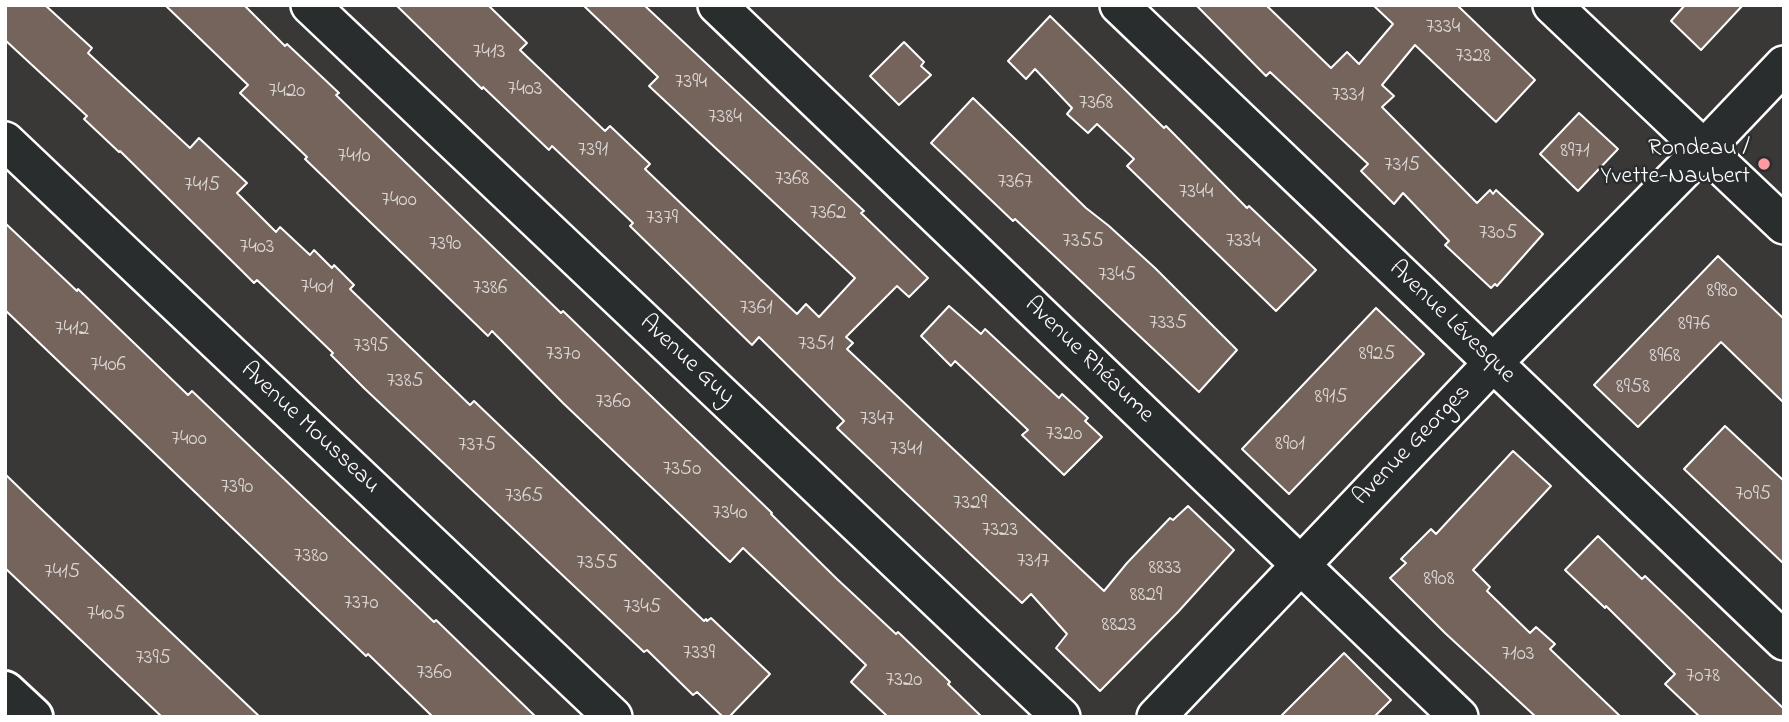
<!DOCTYPE html>
<html>
<head>
<meta charset="utf-8">
<style>
  body { margin:0 }
  #map { position:relative; width:1789px; height:722px; overflow:hidden; background:#393837; font-family:"Indie Flower",sans-serif }
  canvas { display:block }
  .frame { position:absolute; inset:0; border:7px solid #fff; pointer-events:none }
</style>
</head>
<body>
<div id="map">
<canvas width="1789" height="722"></canvas>
<div class="frame"></div>
</div>
<script>
const ctx = document.querySelector('canvas').getContext('2d');
ctx.lineJoin = 'round';
function fill(path, color) {
  ctx.fillStyle = color;
  ctx.fill(path, 'evenodd');
}
function poly(rows) {
  const path = new Path2D();
  for (const r of rows) {
    path.moveTo(r[0], r[1]);
    for (let i = 2; i < r.length; i += 2) path.lineTo(r[i], r[i + 1]);
  }
  return path;
}
function stroke(path, color, width, dash) {
  ctx.strokeStyle = color;
  ctx.lineWidth = width;
  ctx.lineCap = dash ? 'butt' : 'round';
  ctx.setLineDash(dash || []);
  ctx.stroke(path);
}
function drawText(font, color, halo, rows, align = 'center') {
  ctx.font = font + ' "Indie Flower",sans-serif';
  ctx.lineWidth = 5;
  ctx.setLineDash([]);
  ctx.textBaseline = 'middle';
  ctx.strokeStyle = halo;
  ctx.fillStyle = color;
  for (const [text, x, y, turn = 0] of rows) {
    ctx.save();
    ctx.translate(x, y);
    ctx.rotate((+turn || 0) * Math.PI / 180);
    ctx.textAlign = isNaN(turn) ? turn : align;
    if (halo) ctx.strokeText(text, 0, 0);
    ctx.fillText(text, 0, 0);
    ctx.restore();
  }
}
const building = poly([
  [5,5,45,5,92,48,88,53,190,148,199,138,247,183,237,193,276,232,280,227,310,255,314,250,332,268,334,265,354,285,350,289,470,405,474,401,704,621,706,619,707,621,711,618,770,674,729,717,723,717,697,692,693,695,647,650,644,652,365,389,331,355,333,353,257,280,254,283,241,270,120,151,119,152,84,119,87,116,5,40,5,5],
  [165,5,244,5,285,46,287,44,339,93,336,95,561,313,563,311,772,513,771,514,837,579,896,634,898,632,950,682,948,684,982,717,888,717,851,682,866,665,743,548,730,562,563,403,492,331,488,336,305,159,307,157,240,93,248,85,165,5],
  [396,5,488,5,527,43,520,50,605,131,610,126,650,164,645,169,761,280,797,314,806,304,819,317,855,278,649,86,658,77,583,5,644,5,864,211,861,213,928,278,909,297,897,286,846,337,853,343,847,349,1104,591,1127,563,1170,518,1173,520,1188,506,1234,550,1178,612,1100,691,1056,648,1067,634,1031,594,1022,603,837,428,844,421,759,337,752,345,630,226,633,223,552,146,549,150,483,87,482,89,396,5],
  [1196,5,1266,5,1331,68,1347,52,1359,64,1393,24,1373,5,1457,5,1535,80,1496,122,1415,45,1382,85,1394,96,1382,107,1477,203,1490,190,1493,194,1496,190,1543,234,1497,286,1495,284,1491,288,1445,245,1449,241,1403,193,1394,204,1361,171,1368,164,1270,72,1266,76,1196,5],
  [1685,5,1743,5,1701,50,1671,21,1685,5],
  [1050,16,1164,128,1166,126,1247,208,1249,206,1316,270,1276,311,1127,166,1134,159,1097,124,1088,133,1067,114,1072,108,1035,69,1026,79,1008,61,1050,16],
  [904,42,924,62,921,66,931,75,899,105,870,76,904,42],
  [973,98,1086,208,1109,226,1155,268,1237,350,1199,392,1015,219,1013,221,931,143,973,98],
  [1579,113,1618,149,1578,191,1540,154,1579,113],
  [5,223,77,291,78,289,188,395,192,391,434,622,436,620,536,717,433,717,368,654,366,656,5,310,5,223],
  [1718,256,1784,319,1784,403,1721,342,1638,427,1594,385,1718,256],
  [949,306,981,334,985,329,1059,398,1062,394,1088,418,1085,421,1102,437,1064,475,1022,435,1028,430,955,361,951,366,921,336,949,306],
  [1376,308,1424,354,1289,494,1242,449,1376,308],
  [1725,426,1784,481,1784,564,1684,469,1725,426],
  [1513,451,1551,486,1473,570,1490,587,1487,591,1530,633,1536,627,1555,644,1550,649,1621,717,1536,717,1445,633,1390,578,1406,563,1401,559,1431,529,1436,534,1513,451],
  [5,474,38,506,260,717,162,717,5,568,5,474],
  [1598,536,1642,579,1645,576,1784,709,1784,717,1700,717,1665,684,1675,674,1606,606,1605,608,1565,570,1598,536],
  [1344,653,1391,700,1374,717,1280,717,1344,653]
]);
fill(building, '#75645c');
stroke(building, '#fff', 2);
const street = poly([
  [310,5,1061,717],
  [717,5,1459,717],
  [1119,5,1784,641],
  [1552,5,1784,225],
  [5,141,613,717],
  [1156,717,1493,363,1704,149,1784,65]
]);
const secondary = poly([
  [5,691,33,717]
]);
stroke(street, '#fff', 42);
stroke(secondary, '#fff', 44);
stroke(street, '#2a2d2e', 37);
stroke(secondary, '#2a2d2e', 38);
for (const [x, y, r, color] of [
  [1764,164,7,"#ff9aa2"]
]) {
  const dot = new Path2D();
  dot.arc(x, y, r, 0, 2 * Math.PI);
  ctx.fillStyle = color;
  ctx.fill(dot);
  stroke(dot, '#2a2d2e', 2.5);
}
drawText('21px', '#dcd8d6', null, [
  ["7334",1443,29],
  ["7413",489,54],
  ["7328",1473,58],
  ["7394",691,84],
  ["7403",525,91],
  ["7420",287,93],
  ["7331",1348,97],
  ["7368",1096,105],
  ["7384",725,119],
  ["7391",593,152],
  ["8971",1575,153],
  ["7410",354,158],
  ["7315",1402,167],
  ["7368",792,181],
  ["7367",1015,184],
  ["7415",202,187],
  ["7344",1196,194],
  ["7400",399,202],
  ["7362",828,215],
  ["7379",662,220],
  ["7305",1498,235],
  ["7355",1083,243],
  ["7334",1243,243],
  ["7390",445,246],
  ["7403",257,249],
  ["7345",1117,277],
  ["7401",317,289],
  ["7386",490,290],
  ["8980",1722,293],
  ["7361",756,310],
  ["7335",1168,325],
  ["8976",1694,326],
  ["7412",72,331],
  ["7351",816,346],
  ["7395",371,348],
  ["7370",563,356],
  ["8925",1377,356],
  ["8968",1665,358],
  ["7406",108,367],
  ["7385",405,383],
  ["8958",1633,389],
  ["8915",1331,399],
  ["7360",613,404],
  ["7347",877,421],
  ["7320",1064,436],
  ["7400",189,441],
  ["8901",1290,446],
  ["7375",477,447],
  ["7341",906,451],
  ["7350",682,471],
  ["7390",237,489],
  ["7095",1753,496],
  ["7365",524,498],
  ["7329",970,505],
  ["7340",730,515],
  ["7323",1000,532],
  ["7380",311,558],
  ["7317",1033,563],
  ["7355",597,565],
  ["8833",1165,570],
  ["7415",62,574],
  ["8908",1439,581],
  ["8829",1146,597],
  ["7370",361,605],
  ["7345",642,609],
  ["7405",106,616],
  ["8823",1119,627],
  ["7339",699,655],
  ["7103",1518,656],
  ["7395",153,660],
  ["7360",434,675],
  ["7078",1703,678],
  ["7320",904,682]
]);
drawText('24px', '#fff', '#2a2d2e', [
  ["Rondeau /",1750,150],
  ["Yvette-Naubert",1750,178]
], 'right');
drawText('24px', '#fff', '#2a2d2e', [
  ["Avenue Lévesque",1451,323,44],
  ["Avenue Guy",686,361,43],
  ["Avenue Rhéaume",1088,361,44],
  ["Avenue Mousseau",309,429,43],
  ["Avenue Georges",1413,446,-46]
]);
</script>
</body>
</html>
